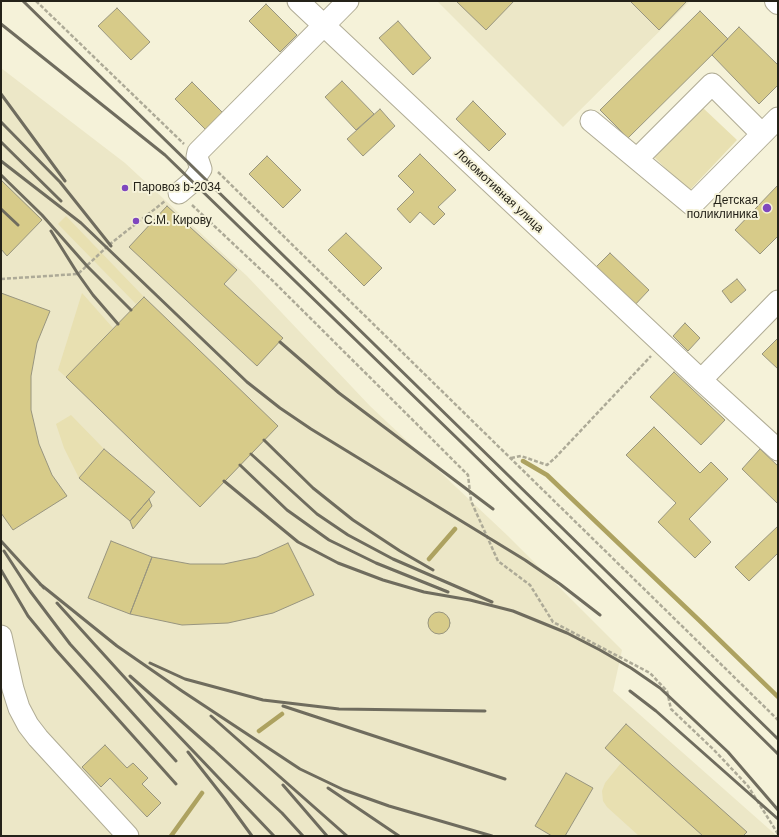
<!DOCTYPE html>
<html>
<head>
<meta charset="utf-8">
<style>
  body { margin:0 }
  #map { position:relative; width:779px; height:837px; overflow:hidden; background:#f5f2d9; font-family:Helvetica,sans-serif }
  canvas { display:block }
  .frame { position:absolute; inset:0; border:2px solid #242219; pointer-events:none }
</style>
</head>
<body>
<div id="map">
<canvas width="779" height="837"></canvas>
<div class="frame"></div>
</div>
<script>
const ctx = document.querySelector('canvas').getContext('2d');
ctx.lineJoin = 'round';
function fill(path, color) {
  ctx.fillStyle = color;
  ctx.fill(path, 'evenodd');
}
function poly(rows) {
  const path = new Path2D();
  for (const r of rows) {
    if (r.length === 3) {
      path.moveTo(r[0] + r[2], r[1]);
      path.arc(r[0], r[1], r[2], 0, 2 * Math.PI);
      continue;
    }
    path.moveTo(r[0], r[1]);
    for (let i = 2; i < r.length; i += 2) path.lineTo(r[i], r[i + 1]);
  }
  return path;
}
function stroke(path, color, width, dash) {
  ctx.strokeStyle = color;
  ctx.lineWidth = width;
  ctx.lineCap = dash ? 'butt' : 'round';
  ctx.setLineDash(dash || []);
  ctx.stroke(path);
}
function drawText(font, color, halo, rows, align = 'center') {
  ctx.font = font + ' Helvetica,sans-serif';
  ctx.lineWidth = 4;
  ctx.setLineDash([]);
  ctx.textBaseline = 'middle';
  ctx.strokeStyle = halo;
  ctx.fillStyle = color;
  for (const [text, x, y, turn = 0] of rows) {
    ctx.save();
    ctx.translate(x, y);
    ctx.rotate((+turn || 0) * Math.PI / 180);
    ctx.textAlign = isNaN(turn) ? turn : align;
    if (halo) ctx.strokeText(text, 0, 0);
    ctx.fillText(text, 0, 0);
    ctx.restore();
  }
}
fill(poly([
  [437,1,690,1,563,127],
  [1,68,125,163,247,276,370,406,508,536,622,650,613,691,777,836,1,836]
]), '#ece7c7');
fill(poly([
  [702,107,737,140,689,191,654,157],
  [66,216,144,297,136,304,58,224],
  [82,293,113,328,66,377,58,370],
  [71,415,104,449,79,478,64,448,56,424],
  [621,763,703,836,639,836,607,807,603,801,602,791,605,783]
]), '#e8e0b1');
stroke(poly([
  [523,461,547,475,702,623,778,697],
  [429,559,455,529],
  [259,731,282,714],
  [171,836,202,793]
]), '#ada260', 4.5);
const building = poly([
  [456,1,514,1,486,30,456,1],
  [630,1,687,1,659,30,630,1],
  [266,4,297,35,280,52,249,21,266,4],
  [117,8,150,42,131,60,98,26,117,8],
  [700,11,728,39,628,138,600,110,700,11],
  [398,21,431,58,413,75,379,38,398,21],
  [739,27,778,65,778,85,759,104,712,55,739,27],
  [342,81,374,114,356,130,325,97,342,81],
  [192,82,224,114,207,131,175,99,192,82],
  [473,101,506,134,489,151,456,119,473,101],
  [380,109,395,126,363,156,347,139,380,109],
  [420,154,456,190,438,207,445,214,434,225,420,212,410,223,397,209,414,192,398,176,420,154],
  [267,156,301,190,283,208,249,174,267,156],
  [1,180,42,220,7,256,1,249,1,180],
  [778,185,778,236,760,254,735,230,778,185],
  [167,206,237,270,224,284,283,338,257,366,129,247,167,206],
  [346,233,382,268,364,286,328,250,346,233],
  [610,253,649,290,632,308,592,271,610,253],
  [737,279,746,290,731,303,722,291,737,279],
  [1,293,50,311,37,343,31,376,31,410,39,444,52,475,67,496,13,530,1,513,1,293],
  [144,297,278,426,200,507,66,377,144,297],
  [685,323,700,338,688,351,673,336,685,323],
  [778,338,778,369,762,354,778,338],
  [674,372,725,420,701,445,650,397,674,372],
  [654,427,700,473,711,462,728,479,689,519,711,542,695,558,658,522,676,503,626,455,654,427],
  [104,449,155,492,130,521,79,478,104,449],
  [760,449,778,466,778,504,742,469,760,449],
  [149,499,152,506,133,529,130,521,149,499],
  [778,526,778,553,749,581,735,567,778,526],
  [111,541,152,557,130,614,88,598,111,541],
  [288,543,314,595,273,613,228,623,182,625,130,614,152,557,190,564,224,564,257,557,288,543],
  [439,623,11],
  [626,724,747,832,743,836,703,836,605,748,626,724],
  [105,745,127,768,133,763,148,778,142,784,161,803,147,817,110,778,101,787,82,767,105,745],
  [566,773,593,788,565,836,552,836,535,826,566,773]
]);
fill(building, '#d7cb89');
stroke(building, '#98957f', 1);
const minor = poly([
  [298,1,701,380,778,450],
  [591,121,692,205,778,118],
  [637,159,712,84,762,134],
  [179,193,192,182,201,169,197,157,198,152,348,1],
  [701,380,778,301],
  [1,636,13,689,19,708,28,725,38,738,128,836]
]);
const major = poly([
  [776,1,778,3]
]);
stroke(minor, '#b0ac95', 23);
stroke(major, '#b0ac95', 24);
stroke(poly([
  [36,1,184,144],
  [218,172,778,720],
  [192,205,275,283,468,475,471,501,498,561,530,585,553,622,650,673,667,691,671,709,714,750,748,786,778,834],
  [1,279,78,274,110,244,165,201],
  [511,458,521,456,547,465,555,458,651,356]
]), '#adaa97', 2.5, [4, 2]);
stroke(minor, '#fff', 21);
stroke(major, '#fff', 22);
stroke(poly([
  [23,1,778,739],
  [1,24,165,155,462,443,778,754],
  [1,94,65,181],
  [1,122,60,182,111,246],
  [1,142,61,201],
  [1,161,81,223,247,382,280,408,311,429,525,560,560,584,600,615],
  [1,175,42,215,87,266,131,310],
  [1,209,18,225],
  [51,231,78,274,93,295,118,324],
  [280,342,339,393,493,509],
  [264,440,313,488,353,520,400,551,433,570],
  [251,454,317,514,348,535,393,559,492,602],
  [240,465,287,510,329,540,376,563,448,592],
  [224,481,298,542,338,563,383,580,424,592,470,600,513,611,567,633,600,650,631,668,660,688,728,752,778,810],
  [1,541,44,588],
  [4,551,30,591,70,644,176,761],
  [1,570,28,616,56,650,176,784],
  [40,584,117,646,182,691,300,769,344,790,389,806,492,836],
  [57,603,155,711,274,836],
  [150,663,185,679,263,700,339,709,485,711],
  [130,676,214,750,282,813,303,836],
  [630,691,656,711,778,819],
  [283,706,505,779],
  [211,716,347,836],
  [188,752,225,799,252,836],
  [283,785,327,836],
  [328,788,399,836]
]), '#6f6c5e', 3);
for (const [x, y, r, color] of [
  [125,188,4,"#7f47be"],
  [767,208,5,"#7f47be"],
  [136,221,4,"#7f47be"]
]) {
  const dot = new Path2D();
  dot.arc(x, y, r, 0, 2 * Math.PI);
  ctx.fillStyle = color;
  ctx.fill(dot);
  stroke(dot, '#f5f2d9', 1.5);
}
drawText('12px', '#242219', '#f5f2d9', [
  ["Паровоз b-2034",133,188],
  ["Детская",758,201,"right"],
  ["поликлиника",758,215,"right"],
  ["С.М. Кирову",144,221]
], 'left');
drawText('12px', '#242219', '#f5f2d9', [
  ["Локомотивная улица",499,191,43]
]);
</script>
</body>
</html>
